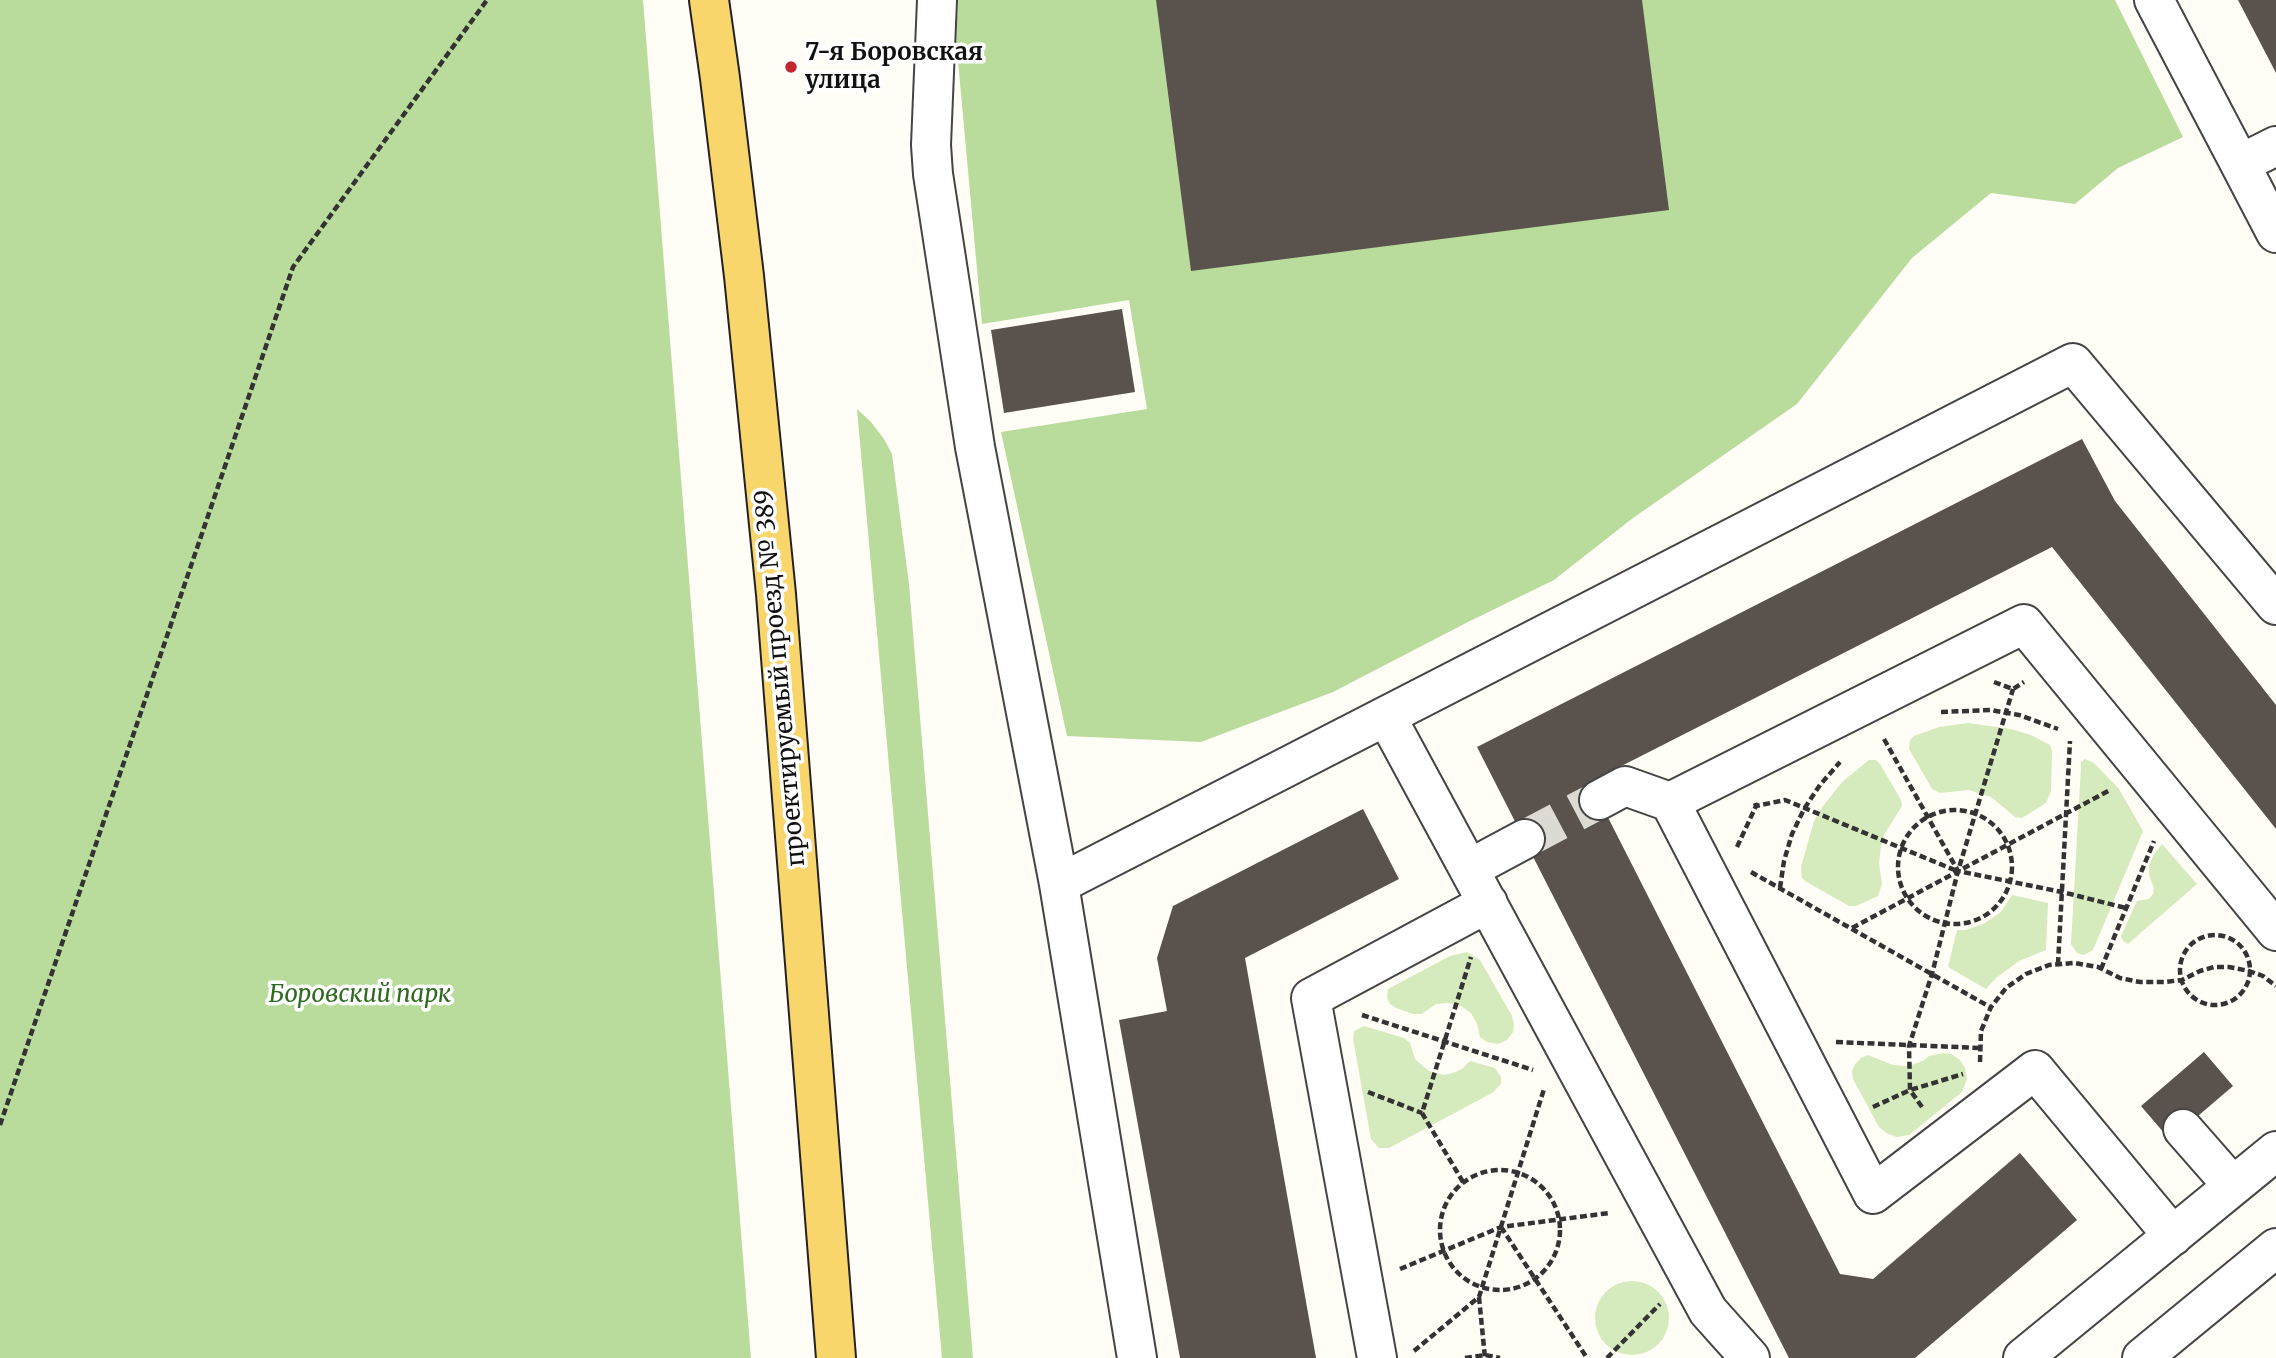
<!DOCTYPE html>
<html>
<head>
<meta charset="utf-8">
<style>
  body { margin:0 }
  canvas { display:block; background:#fffdf5 }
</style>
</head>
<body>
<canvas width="2276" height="1358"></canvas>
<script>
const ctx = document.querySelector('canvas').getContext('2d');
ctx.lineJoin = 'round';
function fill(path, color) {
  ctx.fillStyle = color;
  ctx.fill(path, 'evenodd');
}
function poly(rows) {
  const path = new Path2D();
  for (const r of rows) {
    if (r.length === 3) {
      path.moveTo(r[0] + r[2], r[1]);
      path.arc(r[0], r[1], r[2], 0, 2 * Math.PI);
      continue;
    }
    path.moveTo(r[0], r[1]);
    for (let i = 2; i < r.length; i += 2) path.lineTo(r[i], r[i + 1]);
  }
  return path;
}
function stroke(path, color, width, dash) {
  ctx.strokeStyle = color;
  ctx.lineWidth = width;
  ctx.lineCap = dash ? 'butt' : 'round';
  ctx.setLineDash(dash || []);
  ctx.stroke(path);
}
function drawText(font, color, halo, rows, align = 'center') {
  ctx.font = font + ' Merriweather,serif';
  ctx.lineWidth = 7;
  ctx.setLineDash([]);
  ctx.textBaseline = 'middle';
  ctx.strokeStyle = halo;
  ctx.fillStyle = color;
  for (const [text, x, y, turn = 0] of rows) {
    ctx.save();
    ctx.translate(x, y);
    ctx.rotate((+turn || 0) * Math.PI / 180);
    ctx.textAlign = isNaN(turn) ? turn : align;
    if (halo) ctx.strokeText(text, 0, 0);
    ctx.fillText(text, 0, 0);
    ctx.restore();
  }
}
fill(poly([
  [1968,723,2011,729,2031,735,2050,745,2052,751,2051,791,2046,803,2022,818,2015,817,1991,797,1969,790,1940,793,1932,789,1909,749,1910,740,1914,736,1939,727],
  [2085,759,2094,763,2119,789,2143,831,2093,950,2084,955,2077,953,2071,944,2081,767,2081,762],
  [1869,760,1876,760,1880,764,1901,800,1902,806,1884,835,1881,846,1879,863,1882,884,1878,896,1856,906,1849,906,1805,881,1802,878,1801,867,1814,821,1823,806,1843,781],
  [2162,844,2197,884,2128,944,2123,941,2121,936,2137,901,2149,899,2153,894,2154,888,2149,875,2149,866,2153,856],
  [2012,895,2048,903,2046,950,2019,961,1996,978,1986,989,1948,967,1957,930,1966,930,1985,923,2001,912],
  [1467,952,1480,960,1512,1016,1514,1024,1513,1032,1507,1040,1498,1044,1487,1042,1480,1037,1477,1024,1471,1013,1461,1006,1448,1003,1436,1004,1422,1014,1413,1014,1396,1008,1390,1004,1387,998,1388,989,1450,956],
  [1364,1026,1404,1038,1410,1043,1415,1059,1429,1071,1444,1075,1453,1073,1462,1069,1470,1061,1495,1068,1501,1077,1501,1084,1492,1093,1389,1148,1379,1148,1371,1139,1353,1039,1354,1031],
  [1943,1053,1951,1054,1960,1060,1965,1068,1967,1079,1962,1092,1909,1135,1897,1137,1888,1134,1879,1127,1853,1079,1852,1071,1855,1064,1861,1058,1868,1055,1893,1065,1908,1066,1923,1061,1929,1056],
  [1632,1318,37]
]), '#d5ebbd');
fill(poly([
  [0,0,643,0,751,1358,0,1358],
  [958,0,2115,0,2183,137,2118,168,2075,204,1991,193,1912,258,1797,404,1633,518,1554,580,1468,622,1333,692,1201,742,1067,736,1001,432,1147,409,1129,300,982,324,956,39],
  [857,409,871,422,884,439,892,454,909,584,973,1358,942,1358]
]), '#b9dc9c');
fill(poly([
  [1156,0,1642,0,1669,210,1191,271],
  [2238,0,2276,0,2276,73],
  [1122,309,1135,392,1004,413,991,330],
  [2082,439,2115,501,2276,705,2276,829,2052,547,1590,782,1840,1274,1873,1279,2020,1153,2077,1220,1915,1358,1789,1358,1477,747],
  [1363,809,1399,879,1245,958,1316,1358,1180,1358,1119,1020,1167,1011,1157,958,1173,906],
  [2204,1052,2233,1086,2170,1140,2141,1106]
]), '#5a524d');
stroke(poly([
  [1525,839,1599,800]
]), '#dbdad3', 38, [38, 19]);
const minor = poly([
  [937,0,931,145,933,174,975,447,1059,884],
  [2154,0,2240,164,2276,146],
  [2240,164,2276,233],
  [1386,716,1708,1311,1750,1358],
  [1599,800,1625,786,1670,802],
  [1469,869,1525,839],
  [2183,1129,2233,1186],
  [2173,1236,2035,1070,1873,1194,1670,802,2024,624,2276,931],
  [1137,1358,1059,884,2073,363,2276,605],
  [1377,1358,1311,998,1488,903],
  [2023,1358,2276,1151],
  [2142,1358,2276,1248]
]);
const major = poly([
  [709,0,720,78,744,276,776,594,836,1358]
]);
stroke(minor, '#444', 42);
stroke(major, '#222', 42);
stroke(poly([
  [1994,682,2013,689,2024,682],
  [1941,712,1991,710,2019,715,2058,729],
  [1884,739,1958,871,2062,892,2126,908],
  [1755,803,1756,806,1785,800,1957,871],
  [1955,867,57],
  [1737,847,1756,806],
  [1751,872,1990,1007],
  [1780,888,1784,861,1792,834,1804,809,1820,785,1840,762],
  [1852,928,2110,790],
  [2215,970,35],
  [2058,964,2070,741],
  [2101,969,2154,841],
  [1362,1015,1533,1070],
  [1836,1042,1980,1048],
  [1980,1062,1981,1031,1991,1007,2006,988,2026,974,2049,965,2074,963,2098,967,2120,978,2140,982,2164,982,2182,980,2200,971,2214,967,2229,967,2249,971,2263,976,2276,986],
  [1368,1092,1422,1113],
  [1873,1107,1910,1090,1963,1074],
  [1922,1107,1910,1090,1909,1046,1932,974,1958,871,2013,689],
  [0,1125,293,267,487,0],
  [1500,1230,60],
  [1463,1182,1422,1113,1471,957],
  [1501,1227,1587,1358],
  [1400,1269,1501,1227,1609,1213],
  [1479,1297,1485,1358],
  [1414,1351,1479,1297,1544,1089],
  [1465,1358,1485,1355,1500,1358],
  [1607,1358,1660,1304]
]), '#333', 4.5, [7, 3.5]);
stroke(minor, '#fff', 38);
stroke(major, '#f9d66b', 38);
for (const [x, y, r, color] of [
  [791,67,7,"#c4262e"]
]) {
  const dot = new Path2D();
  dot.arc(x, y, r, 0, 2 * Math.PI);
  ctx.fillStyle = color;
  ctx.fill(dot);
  stroke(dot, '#fff', 2.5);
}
drawText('bold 24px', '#111', '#fff', [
  ["7-я Боровская",805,53],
  ["улица",805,81]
], 'left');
drawText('24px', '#111', '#fff', [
  ["проектируемый проезд № 389",781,678,-95]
]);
drawText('italic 24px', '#2f6b1f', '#fff', [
  ["Боровский парк",360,995]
]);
</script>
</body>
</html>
